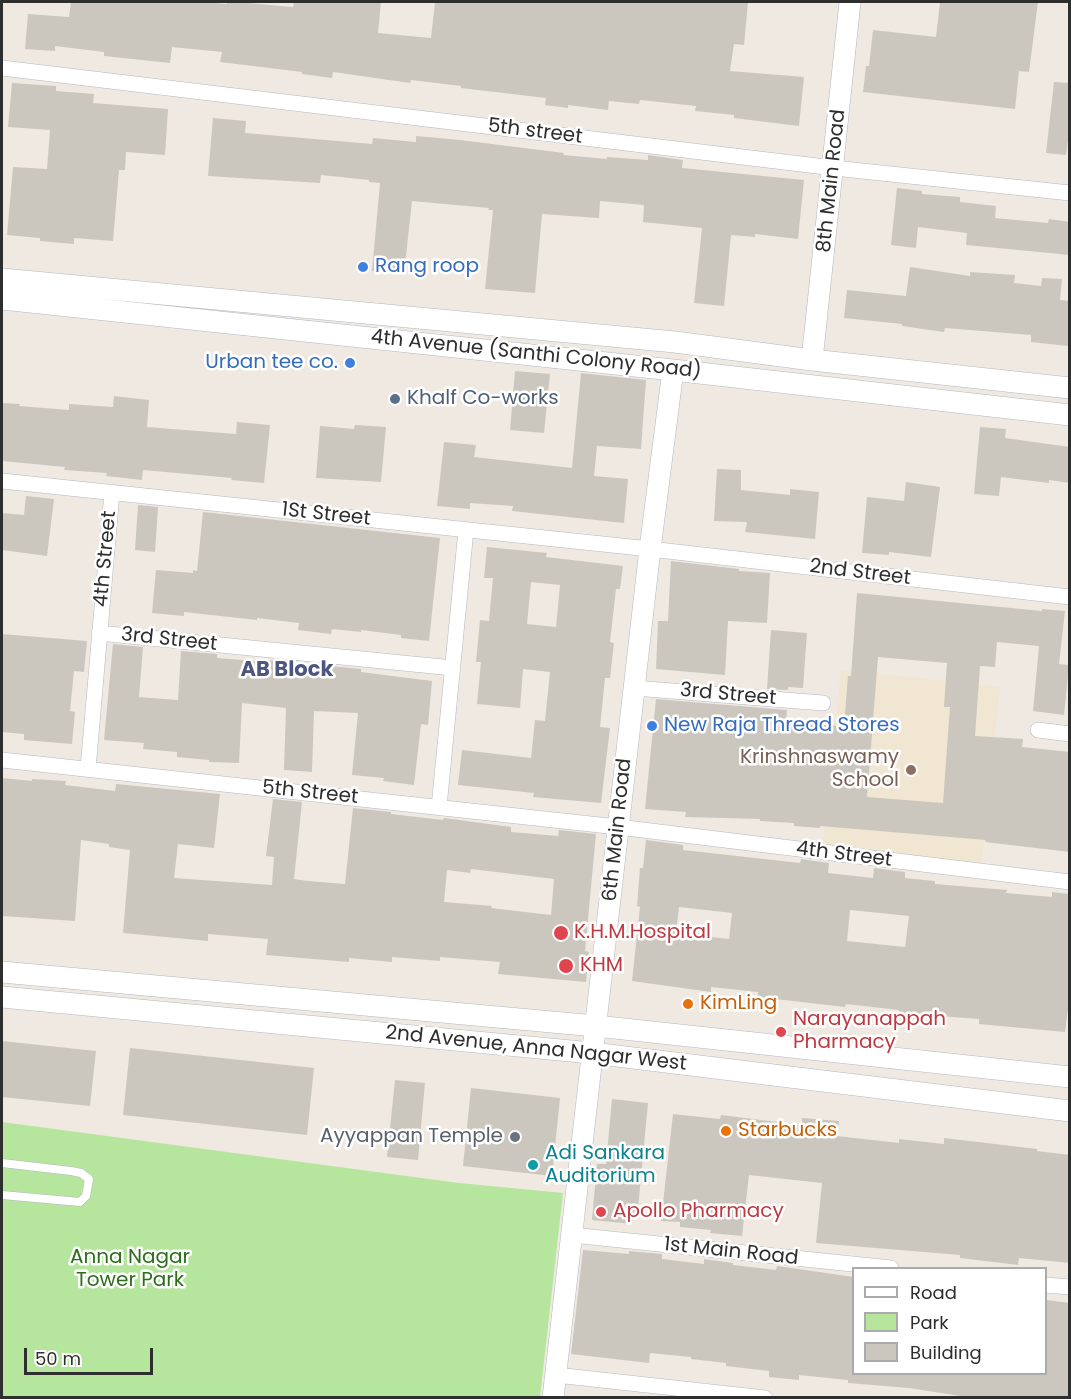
<!DOCTYPE html>
<html>
<head>
<meta charset="utf-8">
<style>
  body { margin:0 }
  #map { position:relative; width:1071px; height:1399px; overflow:hidden; background:#efe9e1; font-family:Poppins,sans-serif }
  canvas { display:block }
  .frame { position:absolute; inset:0; border:3px solid #2e2e2e; pointer-events:none }
  .legend { position:absolute; left:852px; top:1267px; width:195px; height:108px; box-sizing:border-box; background:#fff; border:2px solid #ababab; margin:0; padding:8px 10px; list-style:none; font-size:18px; color:#2e2e2e }
  .legend li { display:flex; align-items:center; gap:12px; height:30px }
  .legend b { width:30px; border:2px solid #ababab }
  .scale { position:absolute; left:24px; top:1348px; width:129px; height:27px; box-sizing:border-box; border:3px solid #2e2e2e; border-top:0; padding-left:8px; font-size:18px; line-height:21px; white-space:nowrap; color:#2e2e2e; -webkit-text-stroke:4px #fff; paint-order:stroke }
</style>
</head>
<body>
<div id="map">
<canvas width="1071" height="1399"></canvas>
<div class="frame"></div>
<ul class="legend">
<li><b style="height:8px;background:#fff"></b>Road</li>
<li><b style="height:16px;background:#b6e59e"></b>Park</li>
<li><b style="height:16px;background:#cbc7bf"></b>Building</li>
</ul>
<div class="scale">50 m</div>
</div>
<script>
const ctx = document.querySelector('canvas').getContext('2d');
ctx.lineJoin = 'round';
function fill(path, color) {
  ctx.fillStyle = color;
  ctx.fill(path, 'evenodd');
}
function poly(rows) {
  const path = new Path2D();
  for (const r of rows) {
    path.moveTo(r[0], r[1]);
    for (let i = 2; i < r.length; i += 2) path.lineTo(r[i], r[i + 1]);
  }
  return path;
}
function stroke(path, color, width, dash) {
  ctx.strokeStyle = color;
  ctx.lineWidth = width;
  ctx.lineCap = dash ? 'butt' : 'round';
  ctx.setLineDash(dash || []);
  ctx.stroke(path);
}
function drawText(font, color, halo, rows, align = 'center') {
  ctx.font = font + ' Poppins,sans-serif';
  ctx.lineWidth = 5;
  ctx.setLineDash([]);
  ctx.textBaseline = 'middle';
  ctx.strokeStyle = halo;
  ctx.fillStyle = color;
  for (const [text, x, y, turn = 0] of rows) {
    ctx.save();
    ctx.translate(x, y);
    ctx.rotate((+turn || 0) * Math.PI / 180);
    ctx.textAlign = isNaN(turn) ? turn : align;
    if (halo) ctx.strokeText(text, 0, 0);
    ctx.fillText(text, 0, 0);
    ctx.restore();
  }
}
fill(poly([
  [841,670,1000,687,981,869,822,853]
]), '#f0e6d1');
fill(poly([
  [2,1122,459,1183,563,1193,540,1397,2,1398]
]), '#b6e59e');
fill(poly([
  [71,2,202,2,227,4,227,2,236,2,293,7,294,2,381,2,378,33,431,38,435,2,748,3,744,45,734,44,730,71,804,77,799,126,734,118,734,115,695,111,696,106,640,100,639,104,609,101,608,110,568,105,568,108,545,105,546,98,461,88,461,86,411,80,410,83,333,72,332,78,302,74,302,72,220,62,222,52,172,47,170,63,104,56,104,52,55,46,55,51,25,49,28,14,69,17],
  [940,2,1038,2,1029,72,1019,71,1015,109,863,92,866,66,869,66,873,30,936,37],
  [1054,82,1070,83,1070,124,1066,155,1046,153],
  [12,83,56,86,56,91,94,94,93,103,168,109,165,155,126,152,125,170,119,170,113,241,74,238,74,244,40,241,40,238,7,235,13,167,47,169,50,130,8,127],
  [213,118,246,121,245,133,372,144,373,138,416,142,416,136,460,140,564,153,563,155,607,159,607,157,648,160,648,155,683,160,682,168,804,180,798,239,755,234,755,237,731,235,724,306,694,303,702,228,643,222,644,205,600,201,599,218,542,214,535,293,485,289,493,210,488,210,489,208,412,201,404,274,372,271,380,183,369,182,369,180,321,175,320,183,208,176],
  [897,188,922,191,922,194,960,197,960,202,996,206,995,218,1048,223,1049,219,1070,222,1070,255,966,245,967,233,918,227,916,248,891,245],
  [910,267,970,276,970,272,1015,275,1014,283,1041,286,1042,278,1062,279,1060,300,1070,301,1068,346,1031,342,1031,335,945,328,944,332,902,326,902,324,844,318,847,290,906,296],
  [515,371,550,374,544,433,510,430],
  [581,373,646,380,641,449,597,446,594,476,628,479,624,523,512,511,513,506,470,503,470,509,437,506,444,442,476,445,474,457,572,468],
  [114,396,149,400,147,427,236,434,237,422,270,425,264,483,231,480,232,478,143,470,142,480,106,476,107,473,64,470,65,467,2,461,2,403,20,404,19,406,69,410,69,404,113,407],
  [355,425,386,427,381,482,316,478,320,426,354,429],
  [980,427,1006,429,1005,438,1070,447,1070,483,1049,480,1049,483,1001,477,999,496,974,494],
  [717,469,741,470,741,490,790,495,790,489,819,492,815,539,745,532,747,522,714,521],
  [906,482,940,487,931,557,889,552,889,555,862,553,867,497,904,501],
  [26,496,54,499,47,556,2,550,2,513,24,515],
  [138,505,158,507,155,552,135,550],
  [203,512,440,538,429,641,401,638,401,635,361,630,361,632,332,629,331,634,298,630,299,623,257,618,257,620,184,612,184,616,152,613,156,570,193,573,193,570,197,571],
  [487,547,547,553,546,557,623,566,620,589,616,589,610,642,614,643,610,678,605,678,600,727,610,728,601,803,533,797,534,793,458,785,462,750,531,758,535,720,545,721,550,672,523,669,520,708,477,704,481,662,476,662,480,620,489,621,493,578,484,578],
  [531,582,560,585,556,627,527,624],
  [671,561,739,569,739,571,770,573,767,623,728,621,725,675,656,669,658,621,668,621],
  [857,593,1042,611,1042,609,1065,611,1059,664,1069,665,1064,715,1033,711,1039,646,997,642,995,667,980,666,975,736,1023,739,1022,747,1070,752,1070,852,985,842,986,840,820,826,820,828,794,826,794,823,760,821,760,819,685,817,686,812,645,809,656,699,787,710,786,723,844,726,848,676,851,676],
  [878,657,947,663,944,707,950,707,943,803,867,797],
  [771,630,807,633,803,688,788,687,788,690,767,689],
  [2,634,87,641,84,672,74,671,70,711,75,712,72,744,24,740,24,734,2,732],
  [113,644,143,647,139,697,178,700,181,651,217,654,217,658,255,661,255,659,361,669,361,672,432,681,428,725,421,724,414,785,383,781,384,778,352,775,358,713,314,711,312,772,284,770,286,708,242,703,239,763,209,762,209,760,177,757,177,752,143,749,144,743,104,740],
  [2,778,32,781,32,779,66,781,65,785,115,791,116,784,220,794,214,848,178,844,174,878,272,885,274,857,266,856,273,799,302,802,294,879,308,881,345,884,353,808,391,812,391,814,443,820,444,818,511,827,511,832,558,836,559,830,596,834,585,951,589,952,586,982,498,974,500,962,440,957,440,961,392,957,392,962,349,958,349,962,266,955,268,939,208,934,208,941,123,933,130,850,109,847,109,844,81,840,75,921,2,916],
  [471,869,554,879,551,915,491,908,492,906,444,902,447,870,470,873],
  [646,840,683,845,683,850,800,863,801,859,829,863,828,873,873,878,874,868,905,872,905,878,935,881,935,884,1007,890,1006,893,1052,897,1052,892,1070,894,1070,993,1065,1032,979,1024,979,1019,898,1013,899,1010,846,1004,845,1007,758,997,758,992,711,987,711,992,632,981,640,907,637,906,640,868,643,868],
  [679,907,732,913,729,939,676,933],
  [850,910,909,916,905,947,847,941],
  [2,1041,96,1051,90,1106,2,1097],
  [130,1048,314,1068,307,1135,123,1115],
  [395,1080,425,1083,418,1160,387,1157],
  [471,1088,560,1098,552,1176,463,1166],
  [612,1099,648,1103,637,1219,633,1218,632,1224,592,1220,597,1164,606,1164],
  [673,1114,720,1119,721,1115,802,1125,802,1118,839,1121,837,1136,899,1143,899,1139,944,1144,944,1138,1037,1149,1037,1151,1070,1155,1070,1263,1019,1258,1018,1265,960,1258,960,1255,816,1243,822,1183,749,1175,742,1236,710,1233,711,1230,680,1227,680,1222,661,1221],
  [583,1250,629,1254,629,1251,662,1254,662,1259,704,1264,704,1259,733,1263,733,1265,776,1270,777,1266,854,1277,854,1374,1046,1374,1046,1300,1070,1303,1070,1398,973,1398,909,1388,848,1383,848,1380,799,1375,799,1380,769,1377,769,1371,726,1366,726,1363,691,1359,691,1357,650,1353,649,1363,571,1354]
]), '#cbc7bf');
const lane = poly([
  [2,1163,71,1171,81,1173,89,1179,86,1196,80,1202,2,1195]
]);
const street = poly([
  [2,68,834,168,1070,193],
  [2,481,650,549,1070,597],
  [99,633,453,668],
  [634,688,823,703],
  [1038,730,1070,734],
  [2,760,618,827,1070,882],
  [88,769,112,492],
  [439,807,466,530],
  [572,1235,891,1268],
  [1046,1285,1070,1287],
  [556,1375,765,1398]
]);
const secondary = poly([
  [2,279,675,342,812,360,1070,388],
  [2,299,673,370,1070,415],
  [812,360,850,2],
  [2,972,596,1026,1070,1077],
  [2,997,592,1053,1070,1111],
  [553,1398,650,549,673,370]
]);
stroke(lane, '#b4b7c1', 9);
stroke(street, '#b4b7c1', 16);
stroke(secondary, '#b4b7c1', 22);
stroke(lane, '#fff', 8);
stroke(street, '#fff', 15);
stroke(secondary, '#fff', 21);
for (const [x, y, r, color] of [
  [363,267,6,"#3f7fe0"],
  [350,363,6,"#3f7fe0"],
  [395,399,6,"#5c6f8a"],
  [652,726,6,"#3f7fe0"],
  [911,770,6,"#8d6e63"],
  [561,933,8,"#e0444e"],
  [566,966,8,"#e0444e"],
  [688,1004,6,"#e8710a"],
  [781,1032,6,"#e0444e"],
  [726,1131,6,"#e8710a"],
  [515,1137,6,"#6b7280"],
  [533,1165,6,"#0f9aa8"],
  [601,1212,6,"#e0444e"]
]) {
  const dot = new Path2D();
  dot.arc(x, y, r, 0, 2 * Math.PI);
  ctx.fillStyle = color;
  ctx.fill(dot);
  stroke(dot, '#fff', 2);
}
drawText('20px', '#2e2e2e', '#fff', [
  ["5th street",535,132,7],
  ["8th Main Road",832,181,-84],
  ["4th Avenue (Santhi Colony Road)",536,355,6],
  ["1St Street",326,515,6],
  ["4th Street",106,559,-85],
  ["2nd Street",860,573,7],
  ["3rd Street",169,640,6],
  ["3rd Street",728,695,5],
  ["5th Street",310,793,6],
  ["6th Main Road",618,830,-84],
  ["4th Street",844,855,7],
  ["2nd Avenue, Anna Nagar West",536,1049,6],
  ["1st Main Road",731,1252,6]
]);
drawText('20px', '#366cbe', '#fff', [
  ["Rang roop",375,267],
  ["Urban tee co.",338,363,"right"],
  ["New Raja Thread Stores",664,726]
], 'left');
drawText('20px', '#4e5e75', '#fff', [
  ["Khalf Co-works",407,399]
], 'left');
drawText('20px', '#785e54', '#fff', [
  ["Krinshnaswamy",899,758],
  ["School",899,781]
], 'right');
drawText('20px', '#be3a42', '#fff', [
  ["K.H.M.Hospital",574,933],
  ["KHM",580,966],
  ["Narayanappah",793,1020],
  ["Pharmacy",793,1043],
  ["Apollo Pharmacy",613,1212]
], 'left');
drawText('20px', '#c56008', '#fff', [
  ["KimLing",700,1004],
  ["Starbucks",738,1131]
], 'left');
drawText('20px', '#5b616d', '#fff', [
  ["Ayyappan Temple",503,1137]
], 'right');
drawText('20px', '#0d838f', '#fff', [
  ["Adi Sankara",545,1154],
  ["Auditorium",545,1177]
], 'left');
drawText('20px', '#2c6e1b', '#fff', [
  ["Anna Nagar",130,1258],
  ["Tower Park",130,1281]
]);
drawText('bold 21px', '#4d5680', '#fff', [
  ["AB Block",287,671]
]);
</script>
</body>
</html>
